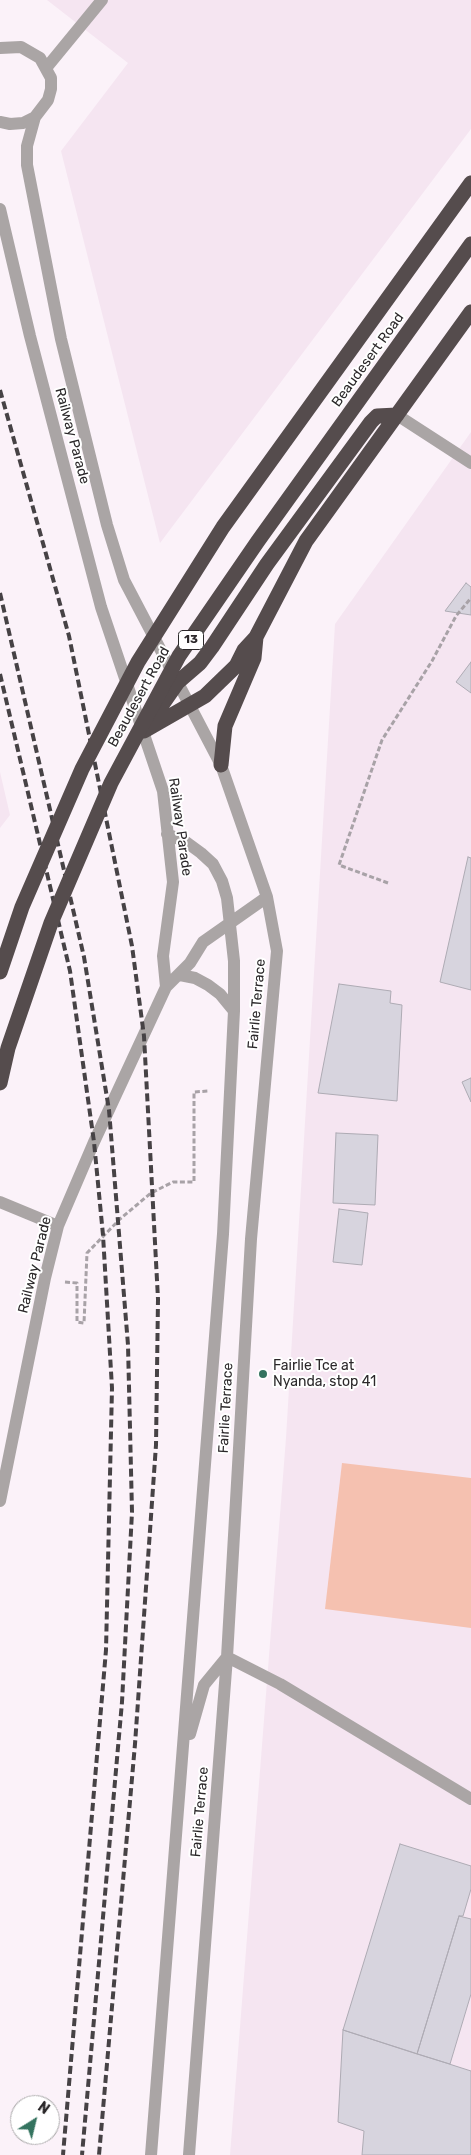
<!DOCTYPE html>
<html>
<head>
<meta charset="utf-8">
<style>
  body { margin:0 }
  #map { position:relative; width:471px; height:2155px; overflow:hidden; background:#fbf2f9; font-family:Rubik,sans-serif }
  canvas { display:block }
  .north { position:absolute; left:10px; top:2095px; width:50px; height:50px; box-sizing:border-box; background:#fff; border:1px solid #aaa9aa; border-radius:50%; rotate:36deg; font-size:14px; font-weight:700; line-height:20px; text-align:center; color:#2b282a }
  .north::after { content:''; display:block; margin:auto; width:18px; height:22px; background:#34735f; clip-path:polygon(50% 0,100% 100%,50% 72%,0 100%) }
</style>
</head>
<body>
<div id="map">
<canvas width="471" height="2155"></canvas>
<div class="north">N</div>
</div>
<script>
const ctx = document.querySelector('canvas').getContext('2d');
ctx.lineJoin = 'round';
function fill(path, color) {
  ctx.fillStyle = color;
  ctx.fill(path, 'evenodd');
}
function poly(rows) {
  const path = new Path2D();
  for (const r of rows) {
    path.moveTo(r[0], r[1]);
    for (let i = 2; i < r.length; i += 2) path.lineTo(r[i], r[i + 1]);
  }
  return path;
}
function stroke(path, color, width, dash) {
  ctx.strokeStyle = color;
  ctx.lineWidth = width;
  ctx.lineCap = dash ? 'butt' : 'round';
  ctx.setLineDash(dash || []);
  ctx.stroke(path);
}
function drawText(font, color, halo, rows, align = 'center') {
  ctx.font = font + ' Rubik,sans-serif';
  ctx.lineWidth = 4;
  ctx.setLineDash([]);
  ctx.textBaseline = 'middle';
  ctx.strokeStyle = halo;
  ctx.fillStyle = color;
  for (const [text, x, y, turn = 0] of rows) {
    ctx.save();
    ctx.translate(x, y);
    ctx.rotate((+turn || 0) * Math.PI / 180);
    ctx.textAlign = isNaN(turn) ? turn : align;
    if (halo) ctx.strokeText(text, 0, 0);
    ctx.fillText(text, 0, 0);
    ctx.restore();
  }
}
fill(poly([
  [47,0,471,0,471,129,160,543,61,151,128,63],
  [471,432,471,2155,230,2155,286,1438,335,624],
  [0,772,10,815,0,828]
]), '#f5e5f1');
fill(poly([
  [342,1463,471,1478,471,1628,325,1609]
]), '#f5c1b0');
const building = poly([
  [466,583,471,587,471,615,445,611,466,583],
  [471,662,471,693,456,682,471,662],
  [468,857,471,858,471,990,440,982,468,857],
  [339,984,391,991,390,1003,402,1005,397,1101,318,1093,339,984],
  [471,1078,471,1102,462,1082,471,1078],
  [336,1133,378,1135,375,1205,333,1203,336,1133],
  [339,1209,368,1213,362,1265,333,1262,339,1209],
  [400,1844,471,1866,471,1889,463,1916,459,1916,417,2054,343,2030,400,1844],
  [459,1916,471,1919,471,1994,450,2064,417,2054,459,1916],
  [343,2030,471,2071,471,2155,362,2155,364,2131,338,2122,343,2030]
]);
fill(building, '#d7d4de');
stroke(building, '#aeabb4', 1);
stroke(poly([
  [388,883,339,865,382,740,432,661,456,616,471,598],
  [65,1282,77,1283,77,1322,84,1323,87,1253,120,1219,151,1193,173,1182,194,1182,194,1092,208,1091]
]), '#a8a2a7', 3, [5, 2.5]);
stroke(poly([
  [0,48,21,47,40,58,51,78,51,89,48,100,35,117,23,123,10,124,0,122],
  [47,67,102,0],
  [35,117,27,146,27,165,61,339,107,525,124,580,221,765,267,897,277,951,251,1239,227,1657,189,2155],
  [0,209,30,336,101,607,163,791,173,882,163,956,166,987,94,1142,58,1226,45,1278,0,1501],
  [397,415,471,463],
  [180,975,195,978,208,985,220,994,234,1011],
  [166,987,190,963,203,942,267,897],
  [0,1202,58,1226],
  [227,1657,280,1684,471,1799],
  [190,1734,204,1685,227,1657],
  [151,2155,223,1234,234,1011,234,961,227,898,222,881,213,864,201,853,186,842,167,834]
]), '#aaa5a5', 12);
stroke(poly([
  [146,728,178,682,200,663,212,647,267,564,371,422,377,416,397,415],
  [144,731,205,696,236,666,244,650,256,637,306,541,471,312],
  [221,765,225,726,254,658,256,637]
]), '#554c4d', 15);
stroke(poly([
  [0,390,69,636,132,946,144,1036,158,1299,156,1445,135,1744,99,2155],
  [0,593,84,957,109,1110,128,1345,132,1512,122,1702,82,2155],
  [0,674,70,971,94,1142,103,1235,112,1388,106,1650,63,2155]
]), '#464245', 4, [8, 4]);
stroke(poly([
  [0,972,22,907,82,769,138,662,223,527,471,183],
  [0,1083,8,1048,51,923,111,783,179,656,258,541,471,244]
]), '#554c4d', 15);
for (const [x, y, r, color] of [
  [263,1374,5,"#34735f"]
]) {
  const dot = new Path2D();
  dot.arc(x, y, r, 0, 2 * Math.PI);
  ctx.fillStyle = color;
  ctx.fill(dot);
  stroke(dot, '#fff', 2);
}
for (const [x, y, w] of [
  [191,640,25]
]) {
  const box = new Path2D();
  box.roundRect(x - w / 2, y - 9.5, w, 19, 4);
  ctx.fillStyle = '#fff';
  ctx.fill(box);
  stroke(box, '#2b282a', 1);
}
drawText('bold 12px', '#2b282a', null, [
  ["13",191,640]
]);
drawText('14px', '#2b282a', '#fff', [
  ["Beaudesert Road",368,360,-54],
  ["Railway Parade",72,436,75],
  ["Beaudesert Road",139,697,-61],
  ["Railway Parade",180,827,82],
  ["Fairlie Terrace",257,1004,-85],
  ["Railway Parade",35,1265,-76],
  ["Fairlie Terrace",226,1408,-87],
  ["Fairlie Terrace",200,1812,-85]
]);
drawText('14px', '#2b282a', '#fff', [
  ["Fairlie Tce at",273,1366],
  ["Nyanda, stop 41",273,1382]
], 'left');
</script>
</body>
</html>
